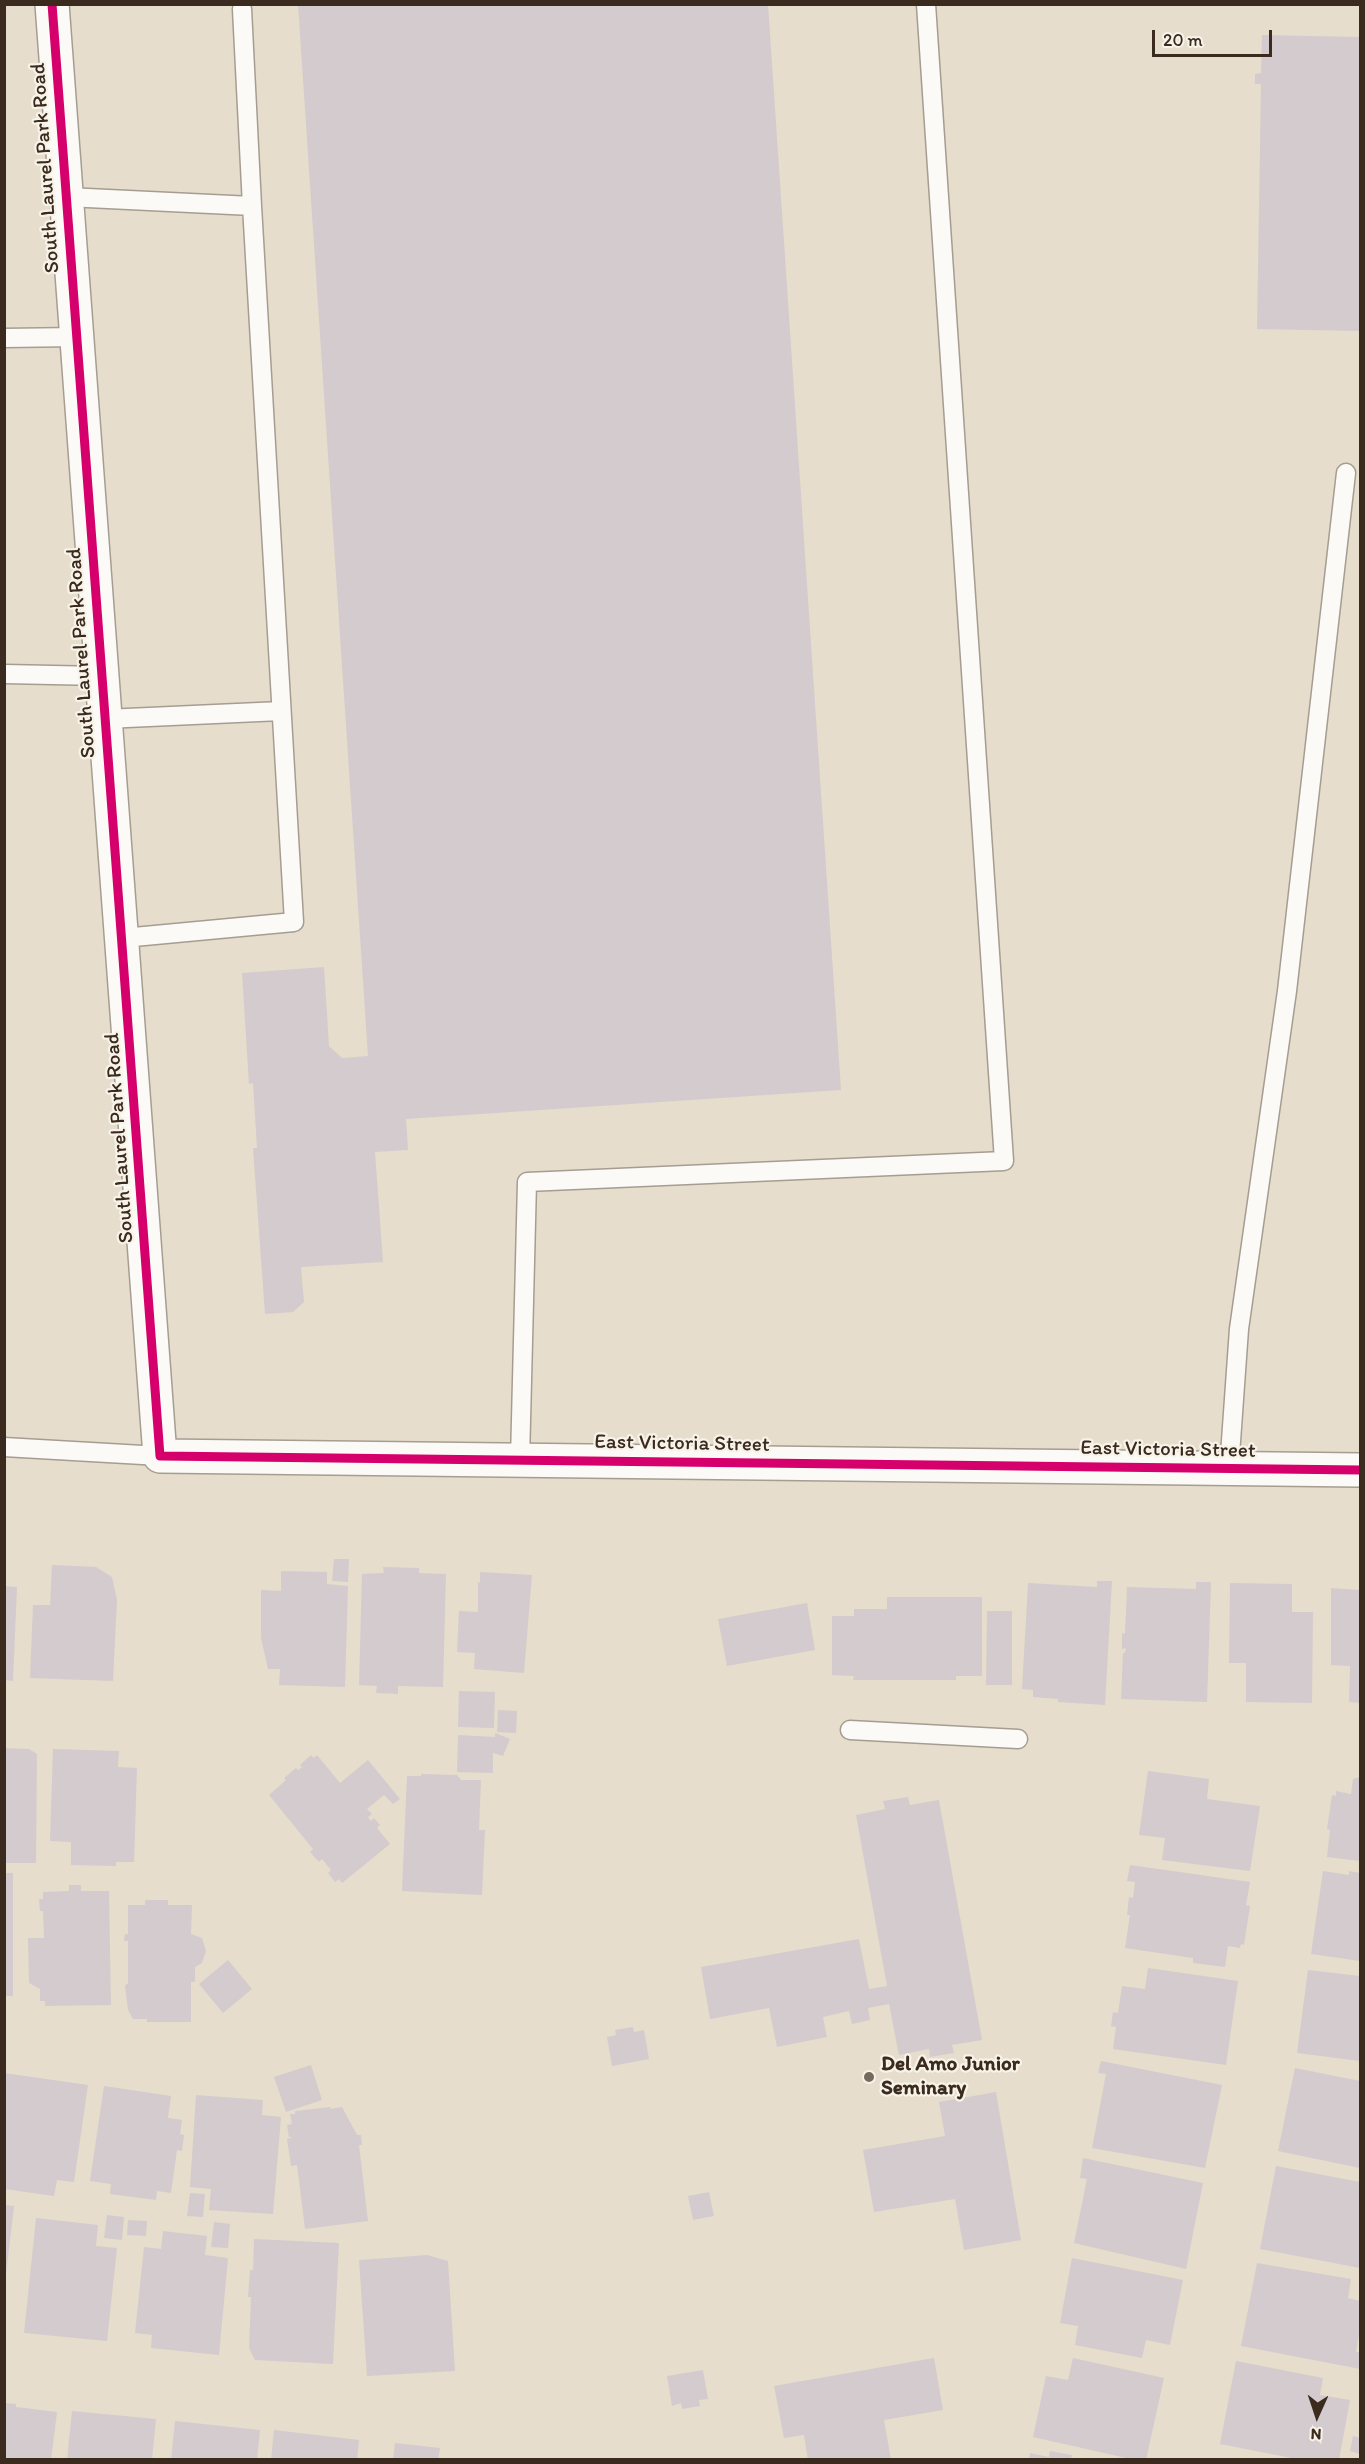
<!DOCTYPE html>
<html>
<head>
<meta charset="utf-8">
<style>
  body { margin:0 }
  #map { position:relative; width:1365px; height:2464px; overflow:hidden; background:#e6ddcc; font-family:Itim,sans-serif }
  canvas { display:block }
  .frame { position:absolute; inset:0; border:6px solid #3b2a1e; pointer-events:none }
  .north { position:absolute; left:1287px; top:2386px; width:60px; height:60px; -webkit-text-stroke:4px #f7f3e8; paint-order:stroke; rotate:183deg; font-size:16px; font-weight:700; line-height:24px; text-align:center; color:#3b2a1e }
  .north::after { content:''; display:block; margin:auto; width:21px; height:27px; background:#3b2a1e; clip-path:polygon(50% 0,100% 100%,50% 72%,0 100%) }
  .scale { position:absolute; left:1152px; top:30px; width:120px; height:27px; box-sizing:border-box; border:3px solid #3b2a1e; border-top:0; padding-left:8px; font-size:18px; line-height:21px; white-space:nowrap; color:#3b2a1e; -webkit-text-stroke:4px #f7f3e8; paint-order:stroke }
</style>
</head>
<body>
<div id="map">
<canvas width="1365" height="2464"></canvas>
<div class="frame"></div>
<div class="north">N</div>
<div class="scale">20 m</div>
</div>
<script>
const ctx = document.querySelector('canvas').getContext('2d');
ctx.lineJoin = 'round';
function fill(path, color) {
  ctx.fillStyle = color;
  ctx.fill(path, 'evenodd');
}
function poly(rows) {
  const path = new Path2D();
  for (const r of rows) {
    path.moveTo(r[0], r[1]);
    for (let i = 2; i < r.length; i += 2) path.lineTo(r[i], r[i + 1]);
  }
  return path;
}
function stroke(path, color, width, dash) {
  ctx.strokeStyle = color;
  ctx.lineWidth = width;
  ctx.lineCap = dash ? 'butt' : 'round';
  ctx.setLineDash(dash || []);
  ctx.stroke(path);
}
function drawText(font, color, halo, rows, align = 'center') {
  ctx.font = font + ' Itim,sans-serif';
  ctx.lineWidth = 4.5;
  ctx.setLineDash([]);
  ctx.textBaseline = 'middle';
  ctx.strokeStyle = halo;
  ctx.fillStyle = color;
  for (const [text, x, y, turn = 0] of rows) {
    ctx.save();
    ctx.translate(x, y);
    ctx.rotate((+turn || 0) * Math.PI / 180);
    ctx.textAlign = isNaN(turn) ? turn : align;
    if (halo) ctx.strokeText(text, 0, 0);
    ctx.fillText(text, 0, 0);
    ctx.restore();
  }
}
fill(poly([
  [298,4,768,4,841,1090,406,1119,408,1150,375,1152,383,1262,301,1267,304,1302,293,1312,265,1314,253,1148,257,1148,253,1083,249,1084,242,973,324,967,329,1046,342,1058,368,1056],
  [1262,35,1360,37,1360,331,1257,329,1261,84,1255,84,1255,74,1261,73],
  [334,1559,349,1559,348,1582,332,1581],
  [52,1565,96,1567,112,1577,117,1600,113,1681,30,1678,33,1605,50,1605],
  [383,1567,419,1568,419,1573,446,1574,443,1687,398,1686,398,1694,376,1693,377,1686,359,1685,362,1574,384,1573],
  [281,1571,327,1572,327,1584,348,1586,345,1687,279,1685,280,1669,268,1669,261,1638,261,1590,281,1591],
  [480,1572,532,1575,524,1673,474,1669,475,1653,457,1652,459,1611,478,1612,478,1582,480,1583],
  [1097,1581,1112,1581,1105,1705,1058,1702,1058,1699,1033,1697,1033,1690,1022,1689,1028,1583,1097,1587],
  [1196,1582,1211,1582,1207,1702,1121,1699,1123,1653,1125,1653,1126,1648,1122,1649,1122,1633,1125,1634,1127,1587,1196,1589],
  [1230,1583,1292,1584,1292,1612,1313,1612,1312,1703,1246,1702,1246,1663,1229,1663],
  [4,1586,17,1587,13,1681,4,1680],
  [1331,1588,1360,1590,1360,1703,1349,1702,1350,1666,1331,1665],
  [887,1597,982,1597,982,1676,956,1676,956,1680,853,1680,854,1676,832,1675,832,1616,854,1616,854,1609,887,1609],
  [807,1603,815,1650,727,1666,718,1619],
  [987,1611,1012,1611,1012,1685,986,1685],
  [459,1691,495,1692,494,1728,458,1727],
  [498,1710,517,1711,516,1733,497,1732],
  [495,1733,510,1739,503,1756,493,1753,493,1773,457,1772,458,1735,495,1737],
  [4,1748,29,1749,37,1754,36,1863,4,1863],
  [53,1749,119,1751,118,1767,137,1768,134,1862,116,1862,116,1866,71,1865,71,1842,50,1841],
  [311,1755,314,1758,317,1755,340,1783,368,1760,400,1799,393,1804,384,1795,367,1809,372,1814,368,1817,371,1821,374,1818,380,1825,377,1828,390,1844,342,1883,339,1879,335,1882,328,1873,331,1870,322,1859,319,1862,310,1852,313,1849,269,1795,286,1780,284,1778,296,1768,298,1770,302,1767,300,1765],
  [1148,1771,1209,1779,1207,1799,1260,1806,1250,1871,1162,1860,1165,1838,1139,1835],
  [421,1774,457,1775,461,1780,481,1780,479,1830,485,1830,482,1895,402,1891,407,1776,421,1776],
  [1360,1777,1360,1861,1327,1857,1330,1830,1327,1829,1332,1795,1336,1796,1336,1791,1351,1794,1353,1779],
  [908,1797,910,1805,939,1800,982,2040,952,2045,954,2053,930,2057,929,2049,899,2055,889,2004,868,2008,870,2020,852,2024,849,2011,823,2017,827,2037,777,2047,769,2008,710,2019,701,1967,859,1939,869,1989,887,1986,856,1815,885,1809,883,1801],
  [1130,1865,1250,1882,1246,1905,1250,1906,1244,1945,1241,1944,1240,1948,1228,1946,1225,1967,1193,1963,1193,1958,1125,1948,1130,1915,1127,1915,1129,1897,1133,1898,1135,1882,1127,1881],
  [1323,1871,1349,1875,1349,1871,1360,1873,1360,1961,1311,1954],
  [4,1873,13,1873,13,1996,4,1996],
  [69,1885,81,1885,81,1891,109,1891,111,2005,45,2006,45,2001,40,2001,40,1989,29,1983,28,1938,44,1938,43,1911,40,1911,39,1899,43,1899,43,1892,69,1891],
  [145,1900,168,1900,168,1905,192,1905,191,1934,202,1938,206,1951,202,1963,195,1967,195,1982,191,1982,191,2022,147,2022,147,2019,133,2019,128,2010,125,1986,128,1983,128,1941,124,1941,125,1934,128,1934,128,1905,145,1905],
  [228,1960,252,1989,223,2013,199,1984],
  [1148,1968,1238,1981,1226,2065,1113,2049,1116,2027,1111,2026,1113,2012,1118,2013,1122,1986,1145,1989],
  [1308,1970,1360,1976,1360,2061,1297,2053],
  [633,2027,634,2032,644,2030,649,2059,612,2066,607,2037,616,2035,615,2030],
  [1101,2061,1222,2085,1205,2168,1092,2148,1106,2074,1098,2073],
  [311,2065,322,2100,286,2112,274,2077],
  [1295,2068,1360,2081,1360,2168,1278,2151],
  [4,2073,88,2085,74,2182,57,2180,54,2196,4,2189],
  [104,2086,171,2096,168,2118,182,2120,180,2134,184,2135,182,2151,177,2150,171,2193,157,2191,156,2200,110,2194,111,2184,90,2181],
  [996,2092,1021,2240,964,2250,955,2199,874,2212,863,2150,945,2136,939,2102],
  [196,2095,263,2100,262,2115,281,2117,273,2214,209,2210,211,2189,190,2187],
  [331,2107,330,2109,342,2107,357,2135,361,2135,362,2145,359,2145,368,2221,305,2229,297,2165,291,2166,287,2139,293,2137,289,2137,287,2125,292,2124,290,2114,295,2114,295,2111],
  [1083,2158,1203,2183,1186,2269,1074,2243,1087,2179,1080,2178],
  [1276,2166,1360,2182,1360,2268,1260,2249],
  [709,2192,714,2216,693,2220,688,2196],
  [190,2193,205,2194,203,2217,187,2216],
  [4,2205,14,2206,6,2274,4,2274],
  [107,2215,124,2217,122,2240,104,2238],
  [36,2218,98,2225,96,2246,117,2248,107,2341,24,2333],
  [128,2220,147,2221,146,2236,127,2235],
  [214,2222,230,2224,228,2248,211,2247],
  [163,2231,207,2236,205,2255,228,2258,219,2355,151,2348,152,2335,135,2333,144,2247,161,2249],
  [254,2239,339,2243,333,2364,255,2360,249,2348,251,2297,248,2297,250,2270,253,2270],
  [427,2255,448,2261,455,2371,367,2376,359,2260],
  [1072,2258,1183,2280,1170,2345,1146,2340,1142,2358,1075,2345,1078,2326,1060,2323],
  [1257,2263,1351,2279,1348,2298,1360,2301,1360,2329,1356,2352,1360,2352,1360,2369,1241,2346],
  [934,2358,943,2410,884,2420,891,2460,808,2460,804,2435,784,2438,774,2386],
  [1073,2358,1164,2378,1146,2460,1135,2460,1033,2437,1046,2376,1068,2380],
  [1236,2361,1323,2378,1320,2395,1350,2400,1339,2460,1302,2460,1220,2444],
  [703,2370,708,2399,699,2400,700,2406,682,2409,681,2403,672,2406,667,2376],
  [4,2403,16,2404,16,2407,57,2412,51,2460,4,2460],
  [72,2411,156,2419,152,2460,67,2460],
  [175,2421,260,2430,257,2460,171,2460],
  [274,2430,359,2440,357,2460,271,2460],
  [1353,2436,1360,2438,1360,2454,1350,2451],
  [395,2443,440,2448,438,2460,393,2460],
  [1050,2451,1072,2455,1071,2460,1029,2460,1030,2453,1049,2457]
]), '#d4cbce');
const service = poly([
  [67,197,252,206,242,9],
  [4,338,77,337],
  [4,674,101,676],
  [105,719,281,711],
  [123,938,294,922,252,206],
  [4,1447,160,1456],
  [520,1460,527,1182,1004,1161,926,4],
  [1229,1469,1239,1329,1287,991,1346,473],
  [850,1730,1018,1739]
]);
const tertiary = poly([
  [52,4,160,1456,1360,1470]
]);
stroke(service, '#a59d92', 21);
stroke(tertiary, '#a59d92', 36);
stroke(service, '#fbfaf7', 18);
stroke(tertiary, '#fbfaf7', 33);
stroke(poly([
  [52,4,160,1456,1360,1470]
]), '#d6006c', 9);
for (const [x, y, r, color] of [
  [869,2077,6,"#77695b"]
]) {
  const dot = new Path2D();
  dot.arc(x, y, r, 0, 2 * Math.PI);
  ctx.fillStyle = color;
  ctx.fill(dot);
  stroke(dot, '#f7f3e8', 2);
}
drawText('21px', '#3b2a1e', '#f7f3e8', [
  ["South Laurel Park Road",46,168,-94],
  ["South Laurel Park Road",82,653,-94],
  ["South Laurel Park Road",120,1138,-94],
  ["East Victoria Street",682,1444,1],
  ["East Victoria Street",1168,1450,1]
]);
drawText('bold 21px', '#3b2a1e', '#f7f3e8', [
  ["Del Amo Junior",881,2065],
  ["Seminary",881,2089]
], 'left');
</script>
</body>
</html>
